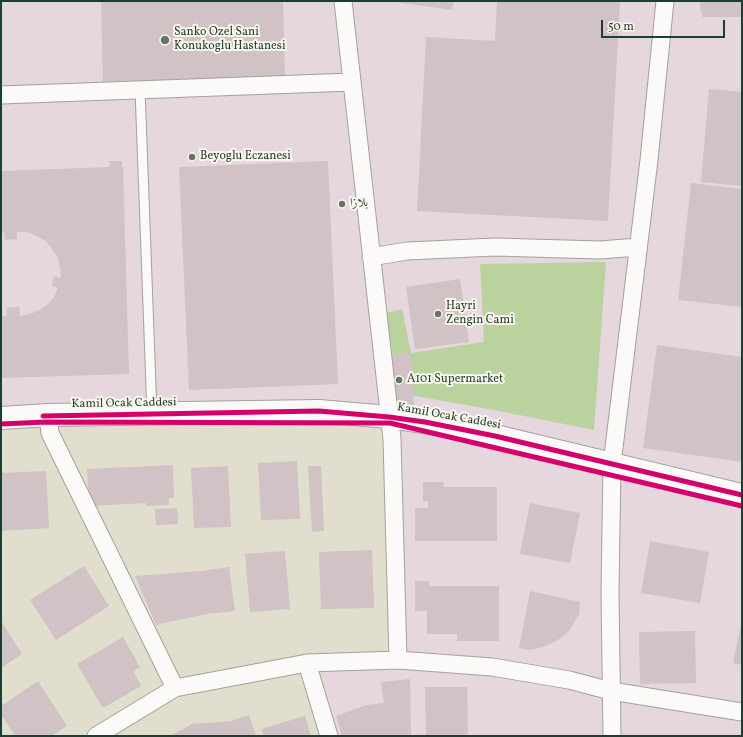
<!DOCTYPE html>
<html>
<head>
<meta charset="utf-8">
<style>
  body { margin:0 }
  #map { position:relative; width:743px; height:737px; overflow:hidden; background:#e2decd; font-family:Vollkorn,serif }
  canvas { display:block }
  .frame { position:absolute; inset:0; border:2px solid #1f3d34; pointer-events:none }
  .scale { position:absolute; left:601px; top:20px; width:124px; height:18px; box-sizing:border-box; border:2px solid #1f3d34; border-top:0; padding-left:5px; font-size:12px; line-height:14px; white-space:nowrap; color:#1f3d34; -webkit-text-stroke:3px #fbf7ec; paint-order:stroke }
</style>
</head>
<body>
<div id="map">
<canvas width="743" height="737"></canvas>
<div class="frame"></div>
<div class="scale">50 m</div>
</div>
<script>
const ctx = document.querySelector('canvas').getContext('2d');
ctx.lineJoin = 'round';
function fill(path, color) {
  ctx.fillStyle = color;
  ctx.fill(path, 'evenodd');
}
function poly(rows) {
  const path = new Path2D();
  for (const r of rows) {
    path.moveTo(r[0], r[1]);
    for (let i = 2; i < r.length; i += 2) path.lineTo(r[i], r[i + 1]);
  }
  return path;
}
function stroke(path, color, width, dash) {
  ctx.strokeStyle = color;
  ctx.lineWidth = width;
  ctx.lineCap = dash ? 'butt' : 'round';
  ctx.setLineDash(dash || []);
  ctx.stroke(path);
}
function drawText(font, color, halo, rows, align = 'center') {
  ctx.font = font + ' Vollkorn,Amiri,serif';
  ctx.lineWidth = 4;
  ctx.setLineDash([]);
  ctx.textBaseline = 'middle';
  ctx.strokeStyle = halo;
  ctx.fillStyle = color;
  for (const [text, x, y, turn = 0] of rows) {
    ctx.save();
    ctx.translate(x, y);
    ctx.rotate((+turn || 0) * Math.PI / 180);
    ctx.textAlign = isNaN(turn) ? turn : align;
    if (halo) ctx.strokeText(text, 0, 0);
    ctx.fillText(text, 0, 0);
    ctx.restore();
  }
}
fill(poly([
  [1,1,742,1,742,736,330,736,319,657,403,651,387,414,1,419]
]), '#e6d7de');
fill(poly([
  [606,262,594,430,489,409,415,396,397,382,386,313,402,309,411,353,484,342,480,264]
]), '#b9d29e');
fill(poly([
  [101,1,283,1,285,79,103,82],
  [395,1,454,1,452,10,395,2],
  [497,1,620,1,608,221,417,211,426,37,495,41],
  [700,1,742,1,741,17,702,17,702,12,700,12],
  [709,89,742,92,742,186,701,182],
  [109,161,122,161,122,167,123,167,129,374,1,378,1,316,7,316,7,308,19,307,20,316,30,314,39,310,48,304,54,297,58,288,52,286,54,276,61,278,60,267,58,258,52,249,46,241,37,236,27,232,17,232,17,239,5,240,4,232,1,232,1,171,110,167],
  [328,161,338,384,189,390,179,167],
  [691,183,742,189,742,307,678,300],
  [460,279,469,342,415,349,406,287],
  [657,345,742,357,742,462,643,448],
  [411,353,414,405,388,407,382,355],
  [297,461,300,519,261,520,258,463],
  [173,465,174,498,169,498,169,505,146,506,146,503,89,506,87,469],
  [228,466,231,527,194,528,191,468],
  [308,466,321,466,324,531,312,532],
  [46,471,49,528,1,531,1,473],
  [423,482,444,482,443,487,497,487,497,541,415,541,415,508,428,508,428,501,423,501],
  [530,503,580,513,570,563,520,554],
  [177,508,178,524,156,525,155,509],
  [650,541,709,552,700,603,641,593],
  [372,550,374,608,321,609,319,552],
  [285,551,290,609,250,612,245,554],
  [84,566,109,606,56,640,30,600],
  [229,567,235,611,206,614,156,625,135,576,201,571],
  [415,581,429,581,429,586,499,586,499,641,457,641,457,634,427,634,427,611,415,611],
  [530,591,580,602,579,614,569,631,558,640,543,647,530,650,519,648],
  [1,621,22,654,1,668],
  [741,625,742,625,742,665,733,663],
  [695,631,696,683,640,684,639,632],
  [123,637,140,667,133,671,141,686,103,708,77,664],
  [410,679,411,736,342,736,336,716,366,705,384,703,381,682],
  [38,681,67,726,51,736,15,736,1,714,1,706],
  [425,687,467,687,468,734,465,734,465,736,426,736],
  [249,715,256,736,170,736,192,724,231,721],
  [305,716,311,736,264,736,261,729]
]), '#d0c2c5');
const lane = poly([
  [140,89,152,414]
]);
const street = poly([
  [343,1,392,439,398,660],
  [1,95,352,82],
  [371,257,407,251,495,247,600,250,638,247],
  [48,415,50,433,175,688],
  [307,663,329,736],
  [96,736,175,688,307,663,398,660,492,667,569,680,611,691,742,712],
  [612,736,610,592,612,464,649,160,665,1]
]);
const secondary = poly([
  [1,418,48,415,319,411,389,417,425,422,495,436,742,495]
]);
stroke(lane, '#a1a298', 11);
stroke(street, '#a1a298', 19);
stroke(secondary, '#a1a298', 24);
stroke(lane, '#fbfaf8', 9);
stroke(street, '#fbfaf8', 17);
stroke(secondary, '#fbfaf8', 22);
stroke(poly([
  [43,416,319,411,389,417,425,422,495,436,742,495],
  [1,424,46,422,390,423,742,506]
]), '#d6006c', 5);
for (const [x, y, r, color] of [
  [165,40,5,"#63756a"],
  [192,157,4,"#63756a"],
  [342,204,4,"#63756a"],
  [438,314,4,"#63756a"],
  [399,380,4,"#63756a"]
]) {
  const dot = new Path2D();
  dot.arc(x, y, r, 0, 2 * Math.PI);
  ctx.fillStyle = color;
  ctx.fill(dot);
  stroke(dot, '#fbf7ec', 1.5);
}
drawText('12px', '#1f3d34', '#fbf7ec', [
  ["Sanko Ozel Sani",174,33],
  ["Konukoglu Hastanesi",174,47],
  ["Beyoglu Eczanesi",200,157],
  ["بلازا",350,204],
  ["Hayri",446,307],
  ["Zengin Cami",446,321],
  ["A101 Supermarket",407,380]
], 'left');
drawText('12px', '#1f3d34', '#fbf7ec', [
  ["Kamil Ocak Caddesi",124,404,-1],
  ["Kamil Ocak Caddesi",449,417,10]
]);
</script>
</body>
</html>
